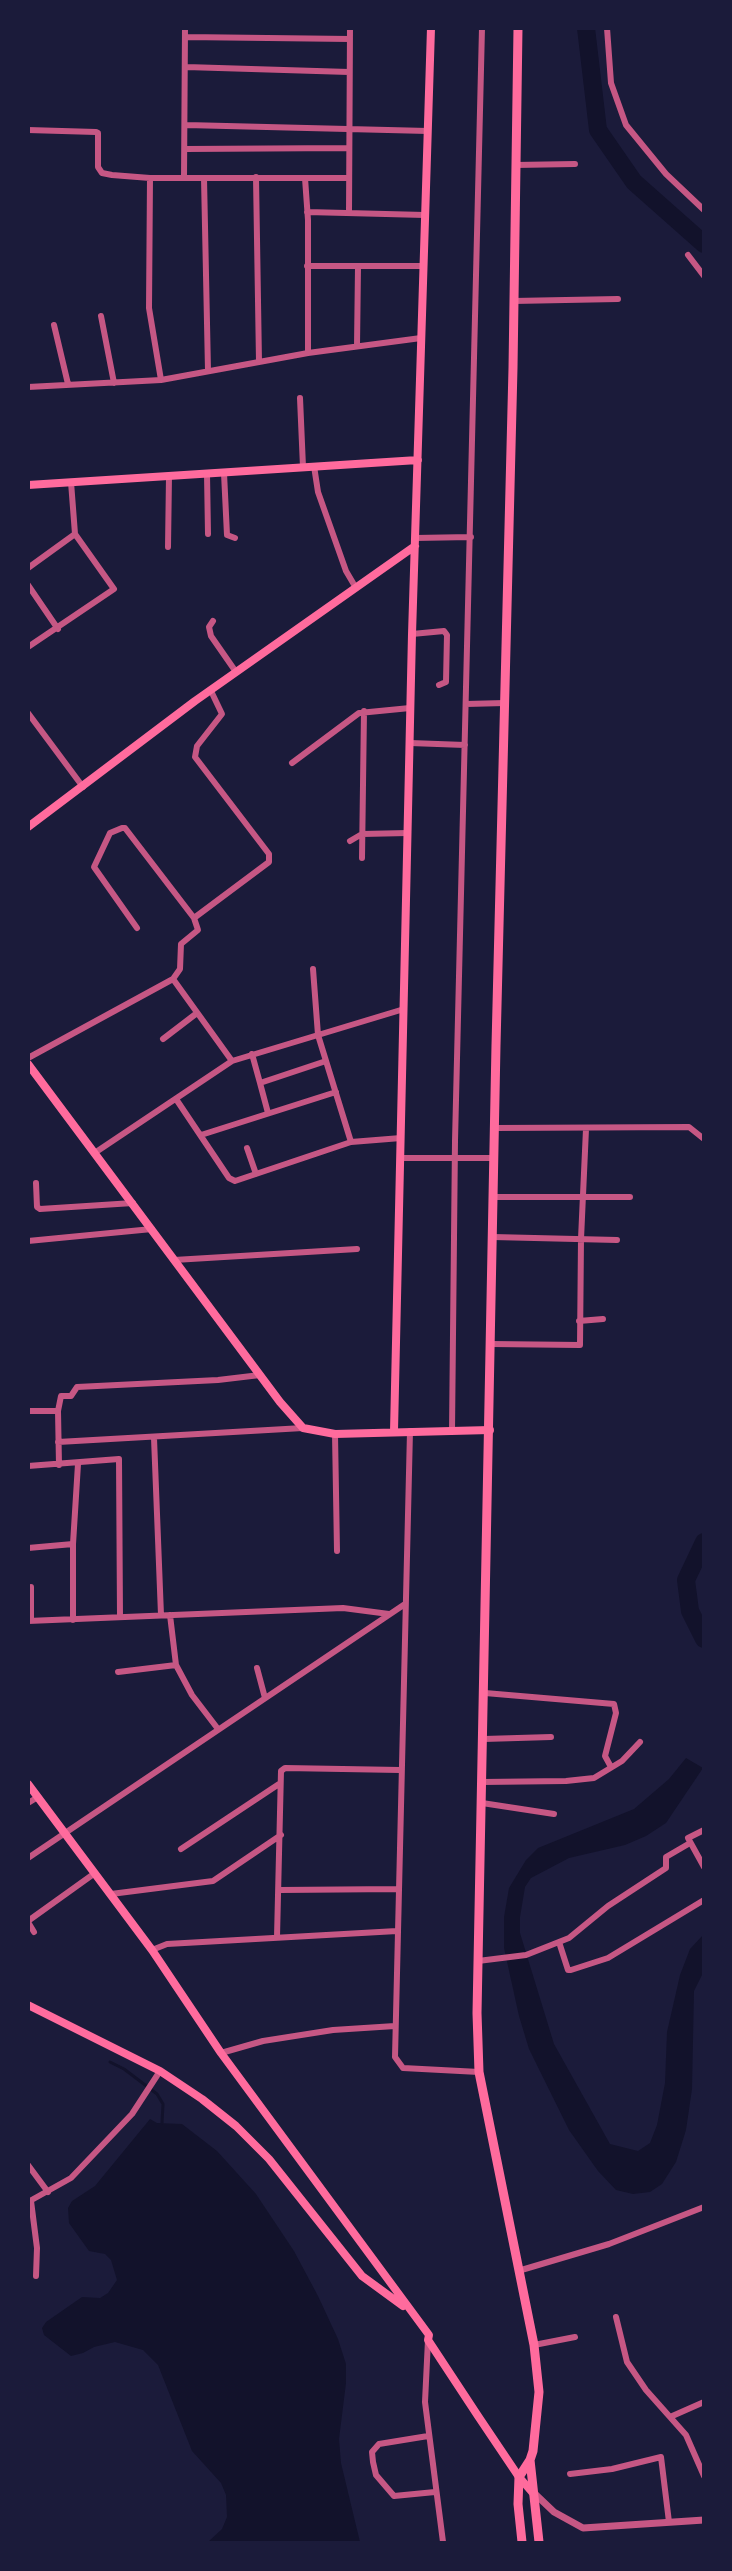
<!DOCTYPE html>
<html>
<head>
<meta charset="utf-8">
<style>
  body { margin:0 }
  #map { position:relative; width:732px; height:2571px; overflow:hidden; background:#1b1b3a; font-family:"Public Sans",sans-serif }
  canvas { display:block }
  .frame { position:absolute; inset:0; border:30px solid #1b1b3a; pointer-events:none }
</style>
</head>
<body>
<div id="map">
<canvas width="732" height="2571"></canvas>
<div class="frame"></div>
</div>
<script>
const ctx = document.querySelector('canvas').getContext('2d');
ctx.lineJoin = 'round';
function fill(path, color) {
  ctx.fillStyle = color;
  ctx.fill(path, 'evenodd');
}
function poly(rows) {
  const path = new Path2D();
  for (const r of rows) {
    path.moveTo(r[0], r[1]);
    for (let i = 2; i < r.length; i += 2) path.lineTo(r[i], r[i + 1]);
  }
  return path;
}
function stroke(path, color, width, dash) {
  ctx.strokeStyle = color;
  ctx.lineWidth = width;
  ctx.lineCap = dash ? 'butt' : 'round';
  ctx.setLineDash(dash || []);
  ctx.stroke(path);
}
fill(poly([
  [686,1758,703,1768,666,1823,646,1836,625,1845,569,1858,531,1878,525,1887,520,1917,520,1933,554,2044,610,2144,638,2151,650,2143,657,2125,665,2083,667,2032,680,1975,690,1949,703,1935,703,1973,694,1991,692,2089,686,2130,676,2162,662,2184,650,2192,633,2194,616,2190,598,2171,569,2130,529,2049,519,2016,504,1948,504,1917,509,1888,526,1860,538,1848,634,1809,669,1779],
  [150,2119,157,2123,182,2124,217,2151,256,2194,294,2251,318,2296,338,2339,346,2364,346,2383,339,2439,341,2463,360,2542,208,2542,222,2529,227,2517,226,2495,221,2483,192,2451,158,2365,143,2350,115,2342,94,2347,83,2353,71,2356,44,2335,42,2328,46,2322,82,2297,100,2298,108,2293,117,2280,111,2260,105,2254,89,2251,69,2223,68,2208,72,2201,95,2186]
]), '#12122b');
stroke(poly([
  [110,2062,124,2069,157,2094,163,2104,162,2123]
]), '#12122b', 3);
stroke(poly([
  [586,28,598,130,634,182,704,244],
  [704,1542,686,1580,690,1611,704,1639]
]), '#12122b', 18);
stroke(poly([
  [607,28,611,83,626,125,666,174,704,210],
  [185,37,350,39],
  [186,67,349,72],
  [186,125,428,131],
  [28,130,96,132,98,133,98,167,102,173,112,175,150,178,349,178],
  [185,149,348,148],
  [515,165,575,164],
  [256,177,259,362],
  [150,178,149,308,161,380],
  [184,178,185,28],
  [204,178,208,371],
  [305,178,308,220,308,353],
  [307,212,425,215],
  [349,213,350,28],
  [688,255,704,276],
  [307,266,424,266],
  [513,301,618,299],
  [101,316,114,383],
  [54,325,68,384],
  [357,346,358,267],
  [28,387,161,380,308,353,421,338],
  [300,398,303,467],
  [314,466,318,492,346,571,356,588],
  [224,473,227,535,235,538],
  [207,474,208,534],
  [415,538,471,537],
  [168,547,169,476],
  [28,568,75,534,71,482],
  [28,585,58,629],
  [213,621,209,627,211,636,236,672],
  [412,634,444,631,447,635,446,682,439,685],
  [28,647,114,589,75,534],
  [466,704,505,703],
  [28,713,83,787],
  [410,743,465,745],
  [292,763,359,713,410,708],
  [350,841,362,834,408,833],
  [362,858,364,711],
  [137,928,94,867,110,833,122,828,125,828,194,918],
  [313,969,318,1035,351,1142],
  [173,979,232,1061],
  [163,1039,197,1013],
  [252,1054,260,1083,326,1061],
  [28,1058,173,979,180,969,181,944,198,930,194,918,269,862,269,854,195,757,197,746,222,714,211,691],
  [260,1083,268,1113],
  [176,1099,229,1178,235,1181,351,1142,401,1138],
  [495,1128,689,1127,704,1139],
  [201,1135,336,1092],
  [247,1148,256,1174],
  [96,1152,232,1061,404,1009],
  [400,1158,494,1158],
  [36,1183,37,1207,40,1209,133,1203],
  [493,1197,630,1197],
  [493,1237,617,1240],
  [28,1241,152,1229],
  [174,1260,357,1249],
  [579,1321,603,1319],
  [491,1344,580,1345,581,1239,586,1129],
  [28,1411,58,1411,59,1465],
  [58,1411,61,1396,71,1396,77,1387,218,1380,260,1375],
  [410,1431,395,2057,403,2068,479,2072],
  [452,1431,455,1141,482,28],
  [335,1434,337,1551],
  [154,1438,161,1615],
  [58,1442,303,1428],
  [28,1466,119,1459,120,1617],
  [28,1548,73,1544],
  [170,1615,176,1665,192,1695,218,1729],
  [73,1620,73,1544,78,1464],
  [28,1621,343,1608,389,1614],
  [31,1621,31,1587],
  [257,1668,265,1698],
  [118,1672,176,1665],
  [485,1693,614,1704,616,1713,605,1756,611,1767],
  [484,1739,551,1737],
  [482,1782,566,1781,594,1778,622,1761,640,1742],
  [28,1803,38,1797],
  [482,1803,554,1814],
  [704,1830,688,1838,704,1867],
  [181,1849,279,1784],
  [28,1858,405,1604],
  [280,1890,398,1889],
  [111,1894,213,1881,281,1835],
  [28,1921,95,1873],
  [28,1922,34,1932],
  [277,1937,281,1771,285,1768,400,1770],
  [559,1942,568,1970,571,1970,608,1958,704,1900],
  [152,1950,167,1944,397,1931],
  [478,1961,526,1955,569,1938,608,1906,666,1868,666,1857,690,1843],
  [221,2053,263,2041,333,2030,395,2026],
  [28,2165,48,2192],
  [31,2201,37,2248,36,2276],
  [28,2202,71,2178,132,2114,160,2071],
  [518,2271,609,2244,704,2207],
  [616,2317,627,2362,646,2390,686,2435,704,2476],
  [428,2340,425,2402,443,2542],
  [534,2345,575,2337],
  [670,2417,704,2402],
  [428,2436,379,2444,372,2452,373,2462,376,2475,394,2496,435,2492],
  [570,2474,612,2469,661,2457,669,2522]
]), '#c65784', 6);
stroke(poly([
  [533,2492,554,2512,583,2528,704,2520]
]), '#c65784', 7);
stroke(poly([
  [28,485,418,460],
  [28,827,195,701,415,546],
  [28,1064,280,1402,303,1428,335,1434,490,1430],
  [394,1431,412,634,431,28],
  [28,1784,152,1950,221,2053,429,2335,428,2340,478,2416,519,2477,532,2492],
  [28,2005,160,2071,202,2099,236,2126,269,2159,362,2276,403,2306]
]), '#ff6b9d', 8);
stroke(poly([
  [518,28,513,368,496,1045,477,2013,479,2072,534,2345,539,2392,533,2451,530,2460,519,2477,518,2504,522,2542],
  [530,2460,539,2542]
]), '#ff6b9d', 9);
</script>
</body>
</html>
